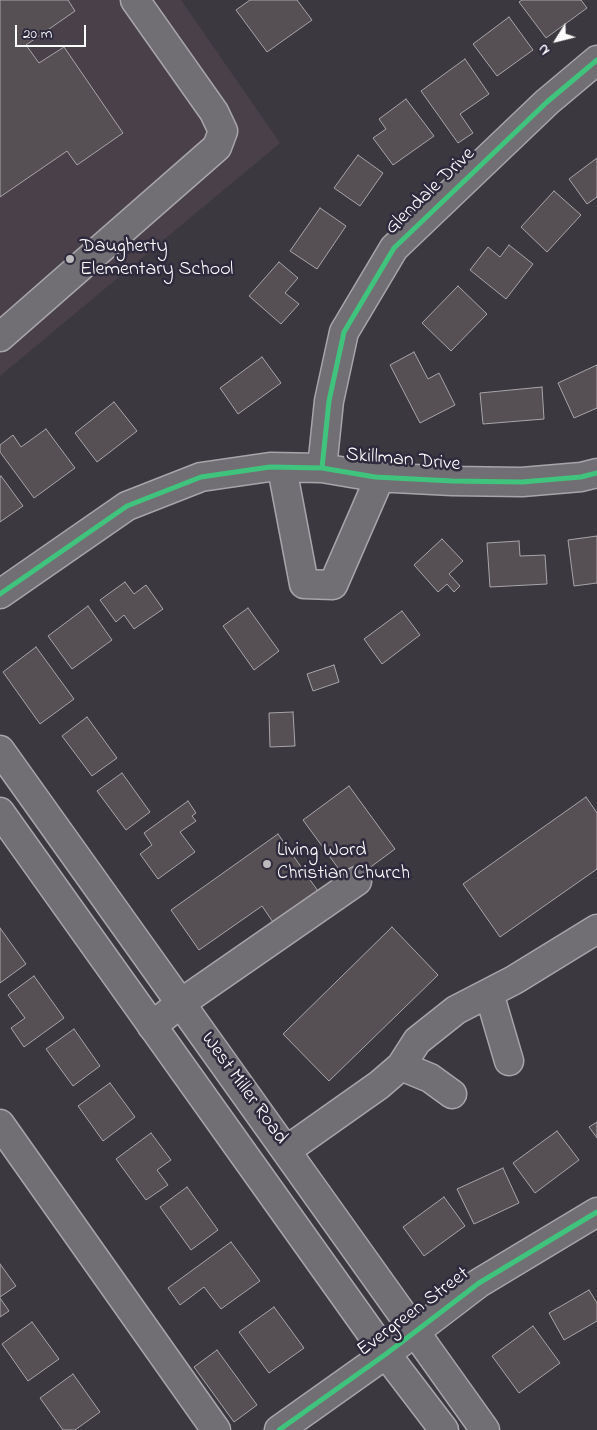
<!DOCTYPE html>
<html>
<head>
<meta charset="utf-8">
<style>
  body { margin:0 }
  #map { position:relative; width:597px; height:1430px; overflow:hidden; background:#3c3840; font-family:"Indie Flower",sans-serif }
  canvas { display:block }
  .north { position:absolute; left:532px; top:15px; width:50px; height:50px; -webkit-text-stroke:4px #2f2a3d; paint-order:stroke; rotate:234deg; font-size:14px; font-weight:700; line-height:20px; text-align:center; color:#fff }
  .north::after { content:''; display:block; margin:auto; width:18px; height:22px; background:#fff; clip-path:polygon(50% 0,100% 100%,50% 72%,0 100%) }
  .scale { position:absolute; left:15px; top:25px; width:71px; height:22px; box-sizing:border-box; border:2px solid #fff; border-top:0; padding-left:6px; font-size:15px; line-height:18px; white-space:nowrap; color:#fff; -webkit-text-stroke:4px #2f2a3d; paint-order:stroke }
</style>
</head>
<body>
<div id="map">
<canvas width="597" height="1430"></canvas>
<div class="north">N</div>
<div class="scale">20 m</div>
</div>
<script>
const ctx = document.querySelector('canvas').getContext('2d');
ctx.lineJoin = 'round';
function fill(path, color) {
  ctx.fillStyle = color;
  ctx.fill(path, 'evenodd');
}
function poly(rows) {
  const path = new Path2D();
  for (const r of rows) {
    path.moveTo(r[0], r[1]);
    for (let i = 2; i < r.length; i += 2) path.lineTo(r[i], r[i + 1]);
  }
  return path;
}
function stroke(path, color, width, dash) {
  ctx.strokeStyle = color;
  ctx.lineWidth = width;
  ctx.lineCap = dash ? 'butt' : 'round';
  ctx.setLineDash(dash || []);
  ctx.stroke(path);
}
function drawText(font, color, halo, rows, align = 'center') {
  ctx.font = font + ' "Indie Flower",sans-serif';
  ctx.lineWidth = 5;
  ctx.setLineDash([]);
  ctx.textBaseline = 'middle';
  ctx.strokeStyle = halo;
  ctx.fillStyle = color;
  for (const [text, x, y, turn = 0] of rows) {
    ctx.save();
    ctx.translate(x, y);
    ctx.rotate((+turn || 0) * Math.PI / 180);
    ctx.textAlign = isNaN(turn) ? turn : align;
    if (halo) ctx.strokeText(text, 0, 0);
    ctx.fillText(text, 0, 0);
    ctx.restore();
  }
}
fill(poly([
  [0,0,181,0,280,143,0,376]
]), '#4a404a');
const building = poly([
  [0,0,68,0,75,11,26,45,39,63,64,47,123,133,77,165,67,151,0,197,0,0],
  [250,0,297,0,312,20,267,52,236,10,250,0],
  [522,0,581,0,587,8,546,38,519,2,522,0],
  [509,17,533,50,497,76,473,44,509,17],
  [465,59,489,94,460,114,473,133,458,143,421,91,465,59],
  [406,99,434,136,393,165,373,138,386,129,379,119,406,99],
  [358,155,383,173,360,206,334,188,358,155],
  [597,158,597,197,587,204,569,179,597,158],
  [554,191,581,215,547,252,521,227,554,191],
  [320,208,346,226,317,269,290,251,320,208],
  [509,245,533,264,506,299,470,270,488,247,500,257,509,245],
  [279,262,298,278,285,293,299,304,281,324,249,296,279,262],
  [458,286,487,314,451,351,422,323,458,286],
  [414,352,428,379,439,373,455,405,420,423,390,365,414,352],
  [262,357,281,383,238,414,220,388,262,357],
  [597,365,597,408,574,418,558,383,597,365],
  [542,387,544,419,483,424,480,393,542,387],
  [114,402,137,431,97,462,75,433,114,402],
  [46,429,75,468,34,498,0,452,0,445,13,435,21,447,46,429],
  [1,476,23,506,0,522,0,477,1,476],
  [597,536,597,583,574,586,568,540,597,536],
  [442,539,463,561,449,574,460,586,454,592,447,584,438,592,414,565,442,539],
  [519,541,520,556,545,555,547,584,490,587,487,543,519,541],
  [125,582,134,594,146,585,163,609,134,629,124,615,116,622,100,600,125,582],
  [88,606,112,640,72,669,48,636,88,606],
  [248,608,279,651,254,670,223,626,248,608],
  [402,611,420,635,382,664,364,639,402,611],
  [36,647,74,699,40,724,3,672,36,647],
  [334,665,339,682,313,691,307,674,334,665],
  [293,712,295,746,270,747,269,713,293,712],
  [87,717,117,758,92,776,62,736,87,717],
  [122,773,150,812,126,830,97,791,122,773],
  [349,786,395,849,349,883,303,820,349,786],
  [586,797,597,813,597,869,500,937,463,884,586,797],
  [188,801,196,813,192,816,196,821,180,832,195,852,158,879,140,854,152,845,144,833,188,801],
  [278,834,320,894,275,925,262,906,199,950,171,910,278,834],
  [392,927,438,975,329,1081,283,1034,392,927],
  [0,928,26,964,0,983,0,928],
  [34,976,64,1018,24,1047,11,1028,25,1018,8,995,34,976],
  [74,1029,100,1066,73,1086,46,1049,74,1029],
  [110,1083,135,1117,103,1141,78,1106,110,1083],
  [597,1122,597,1138,589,1127,597,1122],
  [557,1131,579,1160,535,1193,513,1163,557,1131],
  [151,1133,171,1160,157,1170,168,1185,146,1200,116,1159,151,1133],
  [503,1168,519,1203,474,1224,457,1189,503,1168],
  [187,1187,218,1230,191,1250,160,1207,187,1187],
  [444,1197,465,1226,424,1256,403,1227,444,1197],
  [231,1242,260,1281,221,1309,204,1287,180,1305,168,1288,231,1242],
  [0,1264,16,1286,0,1297,0,1264],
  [589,1290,597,1303,597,1321,564,1340,549,1313,589,1290],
  [0,1298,9,1311,0,1317,0,1298],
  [274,1307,304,1348,269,1373,239,1332,274,1307],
  [32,1322,59,1359,28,1381,2,1344,32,1322],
  [533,1326,560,1363,519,1393,492,1356,533,1326],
  [217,1350,257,1405,234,1422,194,1367,217,1350],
  [73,1374,100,1412,75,1430,63,1430,40,1398,73,1374]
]);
fill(building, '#565054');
stroke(building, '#a7a5a9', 1);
const minor = poly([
  [0,337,217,147,223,131,214,112,135,0],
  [282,468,304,584,333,585,380,477],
  [322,468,329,401,344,332,394,248,547,102,597,60],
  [0,594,127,506,201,477,270,467,322,468,375,477,452,481,522,482,581,477,597,473],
  [489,993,509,1061],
  [152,1026,181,1003,357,881],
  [401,1066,430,1078,452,1094],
  [0,1124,216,1430],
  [287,1150,379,1085,401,1066,417,1041,456,1010,514,980,597,929],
  [279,1430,386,1354,479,1283,597,1212]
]);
const major = poly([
  [0,750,485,1430],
  [0,812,386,1354,444,1430]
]);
stroke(minor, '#a7a5a9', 31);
stroke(major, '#a7a5a9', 31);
stroke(minor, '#716f74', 28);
stroke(major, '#716f74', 28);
stroke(poly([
  [322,468,329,401,344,332,394,248,547,102,597,60],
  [0,594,127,506,201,477,270,467,322,468,375,477,452,481,522,482,581,477,597,473],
  [279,1430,386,1354,479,1283,597,1212]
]), '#40c37c', 5);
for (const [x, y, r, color] of [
  [70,259,5,"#bbb9bc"],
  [267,864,5,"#bbb9bc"]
]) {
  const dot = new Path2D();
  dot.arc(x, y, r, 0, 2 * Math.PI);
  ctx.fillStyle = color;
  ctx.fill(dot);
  stroke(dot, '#2f2a3d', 2);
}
drawText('20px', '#fff', '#2f2a3d', [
  ["Glendale Drive",431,192,-44],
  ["Skillman Drive",403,461,5],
  ["West Miller Road",243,1089,54],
  ["Evergreen Street",414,1313,-37]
]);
drawText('20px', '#fff', '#2f2a3d', [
  ["Daugherty",80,248],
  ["Elementary School",80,271],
  ["Living Word",277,852],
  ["Christian Church",277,875]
], 'left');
</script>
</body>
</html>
